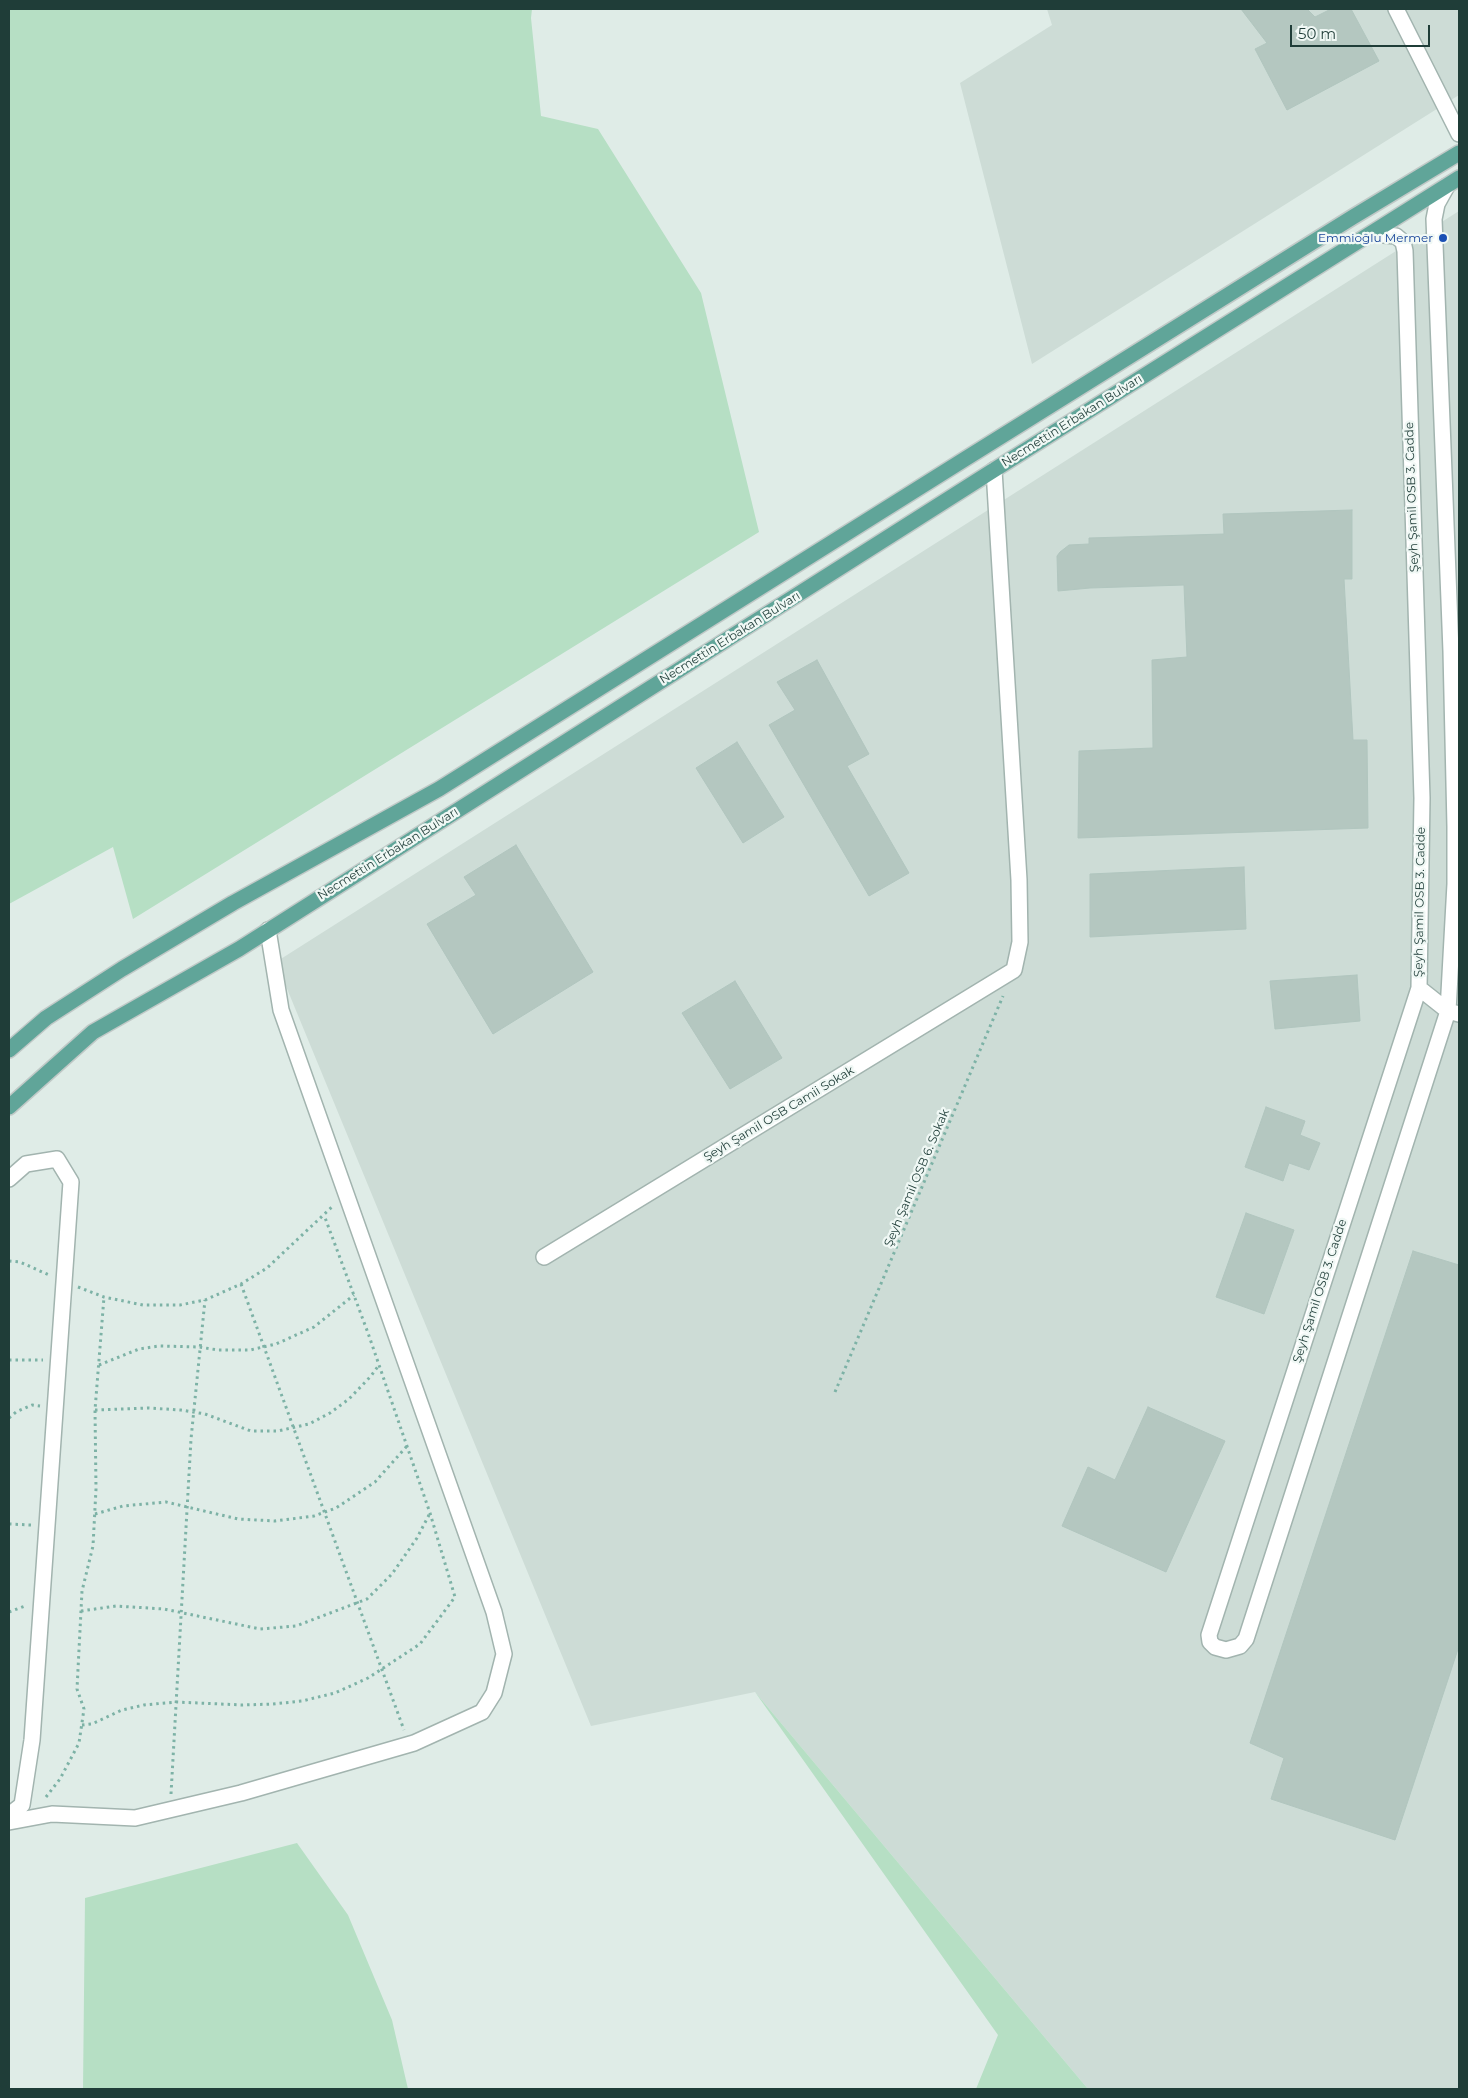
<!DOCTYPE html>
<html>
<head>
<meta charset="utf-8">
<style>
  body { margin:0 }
  #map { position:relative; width:1468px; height:2098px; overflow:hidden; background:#dfece7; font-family:Montserrat,sans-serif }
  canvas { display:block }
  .frame { position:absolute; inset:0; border:10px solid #1f3d38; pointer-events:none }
  .scale { position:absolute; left:1290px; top:25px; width:140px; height:22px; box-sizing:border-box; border:2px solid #1f3d38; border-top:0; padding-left:6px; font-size:15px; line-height:18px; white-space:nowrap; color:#1f3d38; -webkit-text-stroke:4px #f0f8f5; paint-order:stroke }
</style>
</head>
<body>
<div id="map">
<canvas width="1468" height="2098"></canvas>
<div class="frame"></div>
<div class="scale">50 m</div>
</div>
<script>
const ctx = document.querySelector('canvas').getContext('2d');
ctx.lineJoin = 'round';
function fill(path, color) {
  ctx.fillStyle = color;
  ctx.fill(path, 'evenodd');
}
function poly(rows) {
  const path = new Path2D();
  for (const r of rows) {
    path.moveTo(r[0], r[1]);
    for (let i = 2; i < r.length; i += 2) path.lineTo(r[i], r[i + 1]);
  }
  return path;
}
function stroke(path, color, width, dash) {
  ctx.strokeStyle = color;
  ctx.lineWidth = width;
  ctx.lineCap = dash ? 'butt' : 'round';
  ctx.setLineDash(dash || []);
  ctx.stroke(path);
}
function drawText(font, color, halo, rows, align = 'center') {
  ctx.font = font + ' Montserrat,sans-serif';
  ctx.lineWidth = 4.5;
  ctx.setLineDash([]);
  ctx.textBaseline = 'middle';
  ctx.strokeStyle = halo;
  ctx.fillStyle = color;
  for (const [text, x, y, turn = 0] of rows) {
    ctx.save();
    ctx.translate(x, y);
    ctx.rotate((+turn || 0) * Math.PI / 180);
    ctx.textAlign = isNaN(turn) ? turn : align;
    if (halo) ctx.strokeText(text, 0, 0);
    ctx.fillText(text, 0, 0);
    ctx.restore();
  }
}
fill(poly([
  [1047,9,1459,9,1459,95,1032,364,960,83,1052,25],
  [1459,211,1459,2089,1088,2089,755,1692,591,1726,276,962]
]), '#cddcd6');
fill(poly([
  [9,9,532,9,531,18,541,116,598,129,701,293,759,532,133,919,113,847,9,904],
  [755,1692,1088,2089,976,2089,998,2035],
  [297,1843,348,1915,392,2020,408,2089,83,2089,85,1898]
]), '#b6dfc4');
const building = poly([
  [1241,9,1307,9,1315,17,1331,9,1351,9,1379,61,1287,110,1255,49,1267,43,1241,9],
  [1352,510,1352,579,1344,579,1353,740,1367,740,1368,828,1078,838,1079,751,1153,748,1152,660,1187,657,1184,585,1090,588,1058,591,1057,556,1060,552,1069,545,1089,544,1089,538,1224,534,1223,514,1352,510],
  [817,660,869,754,847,766,909,873,869,896,769,725,795,710,777,682,817,660],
  [737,742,784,817,743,843,696,768,737,742],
  [516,845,593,972,493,1034,427,924,476,895,464,877,516,845],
  [1244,867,1246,929,1090,937,1090,874,1244,867],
  [1357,975,1360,1021,1275,1029,1270,981,1357,975],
  [735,981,782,1058,730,1089,682,1013,735,981],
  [1266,1107,1305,1121,1300,1135,1320,1143,1309,1170,1289,1163,1283,1181,1245,1167,1266,1107],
  [1246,1213,1294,1230,1264,1314,1216,1297,1246,1213],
  [1413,1251,1459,1265,1459,1646,1395,1840,1271,1799,1284,1758,1250,1743,1413,1251],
  [1148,1407,1225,1441,1166,1572,1062,1526,1088,1467,1115,1480,1148,1407]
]);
fill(building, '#b4c7c0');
stroke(building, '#b1c6bf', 1);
const street = poly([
  [1396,9,1459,134],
  [1371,234,1396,236,1403,242,1405,251,1422,798,1419,988,1209,1635,1210,1642,1215,1647,1226,1650,1240,1646,1246,1639,1448,1011,1455,884,1455,827,1451,651,1434,219,1437,204,1447,186],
  [1419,988,1448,1011,1459,1014],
  [9,1179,26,1164,57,1159,71,1182,32,1740,22,1805,9,1815],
  [544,1257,1014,970,1020,942,1019,880,994,470],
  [9,1822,52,1814,135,1818,241,1793,414,1743,482,1712,494,1693,504,1654,494,1612,281,1010,268,930]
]);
const primary = poly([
  [9,1050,46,1018,122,969,233,903,439,789,965,459,1353,217,1459,153],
  [9,1107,93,1032,239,949,994,470,1459,178]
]);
stroke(street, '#a2b4af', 18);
stroke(primary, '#c0c9c7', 18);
stroke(poly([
  [9,1261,20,1262,49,1275],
  [241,1284,404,1730],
  [78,1287,104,1297,143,1305,180,1305,205,1300,241,1284,267,1268,334,1205],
  [9,1360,43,1360],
  [99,1365,139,1349,159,1346,199,1347,218,1350,250,1350,276,1344,314,1327,354,1295],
  [835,1392,1003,996],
  [95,1410,148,1408,181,1410,205,1414,251,1431,278,1431,309,1424,330,1413,349,1399,371,1376,379,1365],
  [9,1418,16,1412,32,1405,40,1406],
  [95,1514,123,1506,166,1502,238,1519,275,1521,314,1516,336,1508,375,1482,407,1446],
  [9,1524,31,1525],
  [81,1611,116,1606,164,1609,260,1629,296,1626,367,1599,392,1574,417,1538,430,1513],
  [9,1612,25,1606],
  [82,1725,92,1724,122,1710,144,1705,176,1702,243,1705,273,1704,302,1701,335,1693,368,1678,420,1644,455,1597,430,1513,368,1333,324,1215],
  [171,1794,191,1439,205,1300],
  [46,1797,60,1779,79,1743,84,1709,77,1689,82,1591,93,1546,96,1489,95,1410,104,1297]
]), '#7db2a6', 3, [2.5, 4]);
stroke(street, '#fff', 15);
stroke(primary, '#60a599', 15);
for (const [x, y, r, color] of [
  [1443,238,5,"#1a4fb4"]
]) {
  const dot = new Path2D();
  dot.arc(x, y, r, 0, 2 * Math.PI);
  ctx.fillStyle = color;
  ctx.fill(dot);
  stroke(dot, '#f0f8f5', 2);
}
drawText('12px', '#164399', '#f0f8f5', [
  ["Emmioğlu Mermer",1433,238]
], 'right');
drawText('12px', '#1f3d38', '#f0f8f5', [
  ["Necmettin Erbakan Bulvarı",1072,421,-32],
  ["Şeyh Şamil OSB 3. Cadde",1412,497,-92],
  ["Necmettin Erbakan Bulvarı",730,638,-32],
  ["Necmettin Erbakan Bulvarı",388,854,-32],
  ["Şeyh Şamil OSB 3. Cadde",1420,902,-89],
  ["Şeyh Şamil OSB Camii Sokak",779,1114,-31],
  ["Şeyh Şamil OSB 6. Sokak",917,1178,-67],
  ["Şeyh Şamil OSB 3. Cadde",1320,1291,-72]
]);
</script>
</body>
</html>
